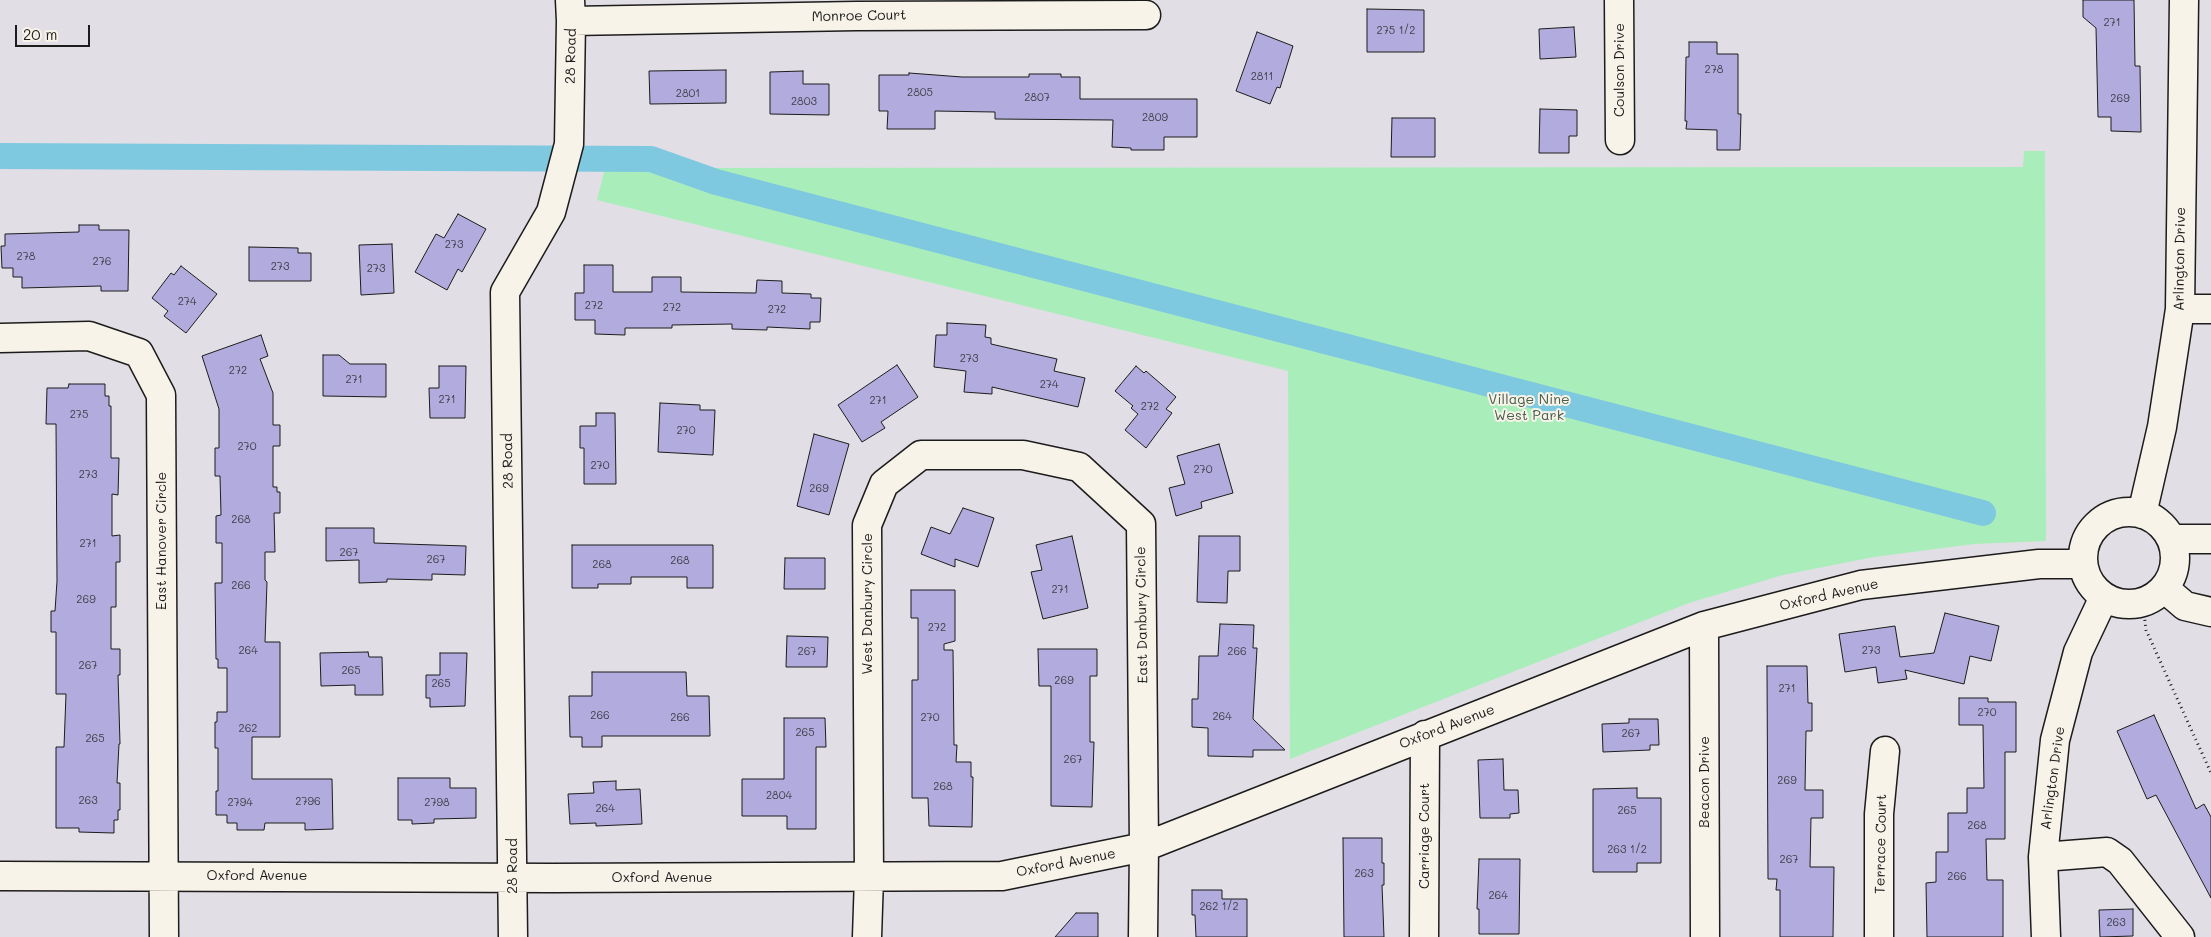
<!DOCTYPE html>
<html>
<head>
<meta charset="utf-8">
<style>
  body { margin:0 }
  #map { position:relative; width:2211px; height:937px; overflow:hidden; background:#e2dee5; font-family:Mali,sans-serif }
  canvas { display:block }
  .scale { position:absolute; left:15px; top:25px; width:75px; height:22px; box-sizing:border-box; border:2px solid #1c1c1c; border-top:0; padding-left:6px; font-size:15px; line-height:18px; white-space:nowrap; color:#1c1c1c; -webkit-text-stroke:4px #f7f3e8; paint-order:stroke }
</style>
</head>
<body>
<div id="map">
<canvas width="2211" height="937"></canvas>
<div class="scale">20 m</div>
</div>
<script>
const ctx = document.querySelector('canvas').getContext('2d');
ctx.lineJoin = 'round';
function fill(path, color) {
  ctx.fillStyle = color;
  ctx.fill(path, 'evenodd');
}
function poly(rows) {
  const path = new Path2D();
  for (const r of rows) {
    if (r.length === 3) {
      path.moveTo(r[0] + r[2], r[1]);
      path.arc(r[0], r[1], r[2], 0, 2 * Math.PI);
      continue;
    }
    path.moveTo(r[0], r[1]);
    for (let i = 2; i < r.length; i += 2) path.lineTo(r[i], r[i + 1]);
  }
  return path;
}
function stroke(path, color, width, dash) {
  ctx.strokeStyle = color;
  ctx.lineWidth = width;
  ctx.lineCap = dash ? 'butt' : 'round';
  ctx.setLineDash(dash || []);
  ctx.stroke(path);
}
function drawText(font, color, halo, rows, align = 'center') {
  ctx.font = font + ' Mali,sans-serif';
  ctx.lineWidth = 4;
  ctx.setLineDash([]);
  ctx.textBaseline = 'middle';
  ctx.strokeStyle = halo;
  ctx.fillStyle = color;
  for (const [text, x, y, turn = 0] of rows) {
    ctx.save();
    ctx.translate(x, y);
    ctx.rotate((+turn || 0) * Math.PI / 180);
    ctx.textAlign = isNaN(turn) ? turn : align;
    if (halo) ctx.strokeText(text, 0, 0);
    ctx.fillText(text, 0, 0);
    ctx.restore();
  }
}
fill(poly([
  [2024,151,2045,151,2046,541,1974,544,1874,557,1783,575,1689,603,1290,759,1288,371,597,200,605,168,2023,167]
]), '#a9eeba');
stroke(poly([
  [0,156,651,159,716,182,1983,513]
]), '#7fc9e0', 26);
const building = poly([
  [2083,0,2134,0,2135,66,2140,66,2141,132,2111,131,2111,117,2098,117,2096,28,2083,17,2083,0],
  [1367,9,1424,10,1424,52,1367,52,1367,9],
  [1574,27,1576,57,1540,59,1539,29,1574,27],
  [1257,32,1293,46,1280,88,1277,87,1270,104,1236,91,1257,32],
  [1689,42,1717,42,1717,54,1738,54,1738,114,1741,114,1740,150,1717,150,1717,130,1686,129,1687,121,1685,121,1686,57,1689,57,1689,42],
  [726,70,726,103,650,104,649,71,726,70],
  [803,71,803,84,829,84,829,115,770,114,770,72,803,71],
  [909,73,962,77,1029,77,1029,74,1061,74,1061,77,1080,77,1080,99,1197,99,1197,137,1164,137,1164,150,1131,150,1131,148,1112,147,1113,120,995,119,995,112,935,111,935,129,887,129,888,111,879,111,879,75,909,75,909,73],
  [1540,109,1577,110,1577,136,1569,136,1569,153,1539,153,1540,109],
  [1392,118,1435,118,1435,157,1391,157,1392,118],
  [458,214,486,229,462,272,458,269,447,290,415,272,436,234,444,238,458,214],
  [79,225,99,225,99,230,129,230,128,291,101,291,101,286,22,288,22,277,13,277,13,268,2,268,1,246,5,246,5,234,79,232,79,225],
  [392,244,394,293,361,295,359,245,392,244],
  [249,247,298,248,298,253,311,253,311,281,249,281,249,247],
  [584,265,613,265,613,292,652,292,652,277,681,277,681,292,756,293,757,280,782,281,782,293,811,294,811,298,821,298,820,322,810,322,810,329,767,327,767,330,732,329,732,324,672,325,672,328,625,328,625,335,595,334,595,320,575,320,575,293,584,293,584,265],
  [181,266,217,294,186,333,164,316,168,311,152,298,171,273,174,275,181,266],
  [947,323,986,325,985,337,991,338,991,344,1057,359,1054,371,1085,378,1078,407,992,387,992,394,964,392,966,371,934,367,936,335,947,335,947,323],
  [261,335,268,356,260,359,273,393,273,425,280,425,280,446,273,446,273,487,277,487,277,492,280,492,280,513,274,513,275,552,265,552,265,580,267,582,265,642,280,642,280,737,252,737,252,779,332,779,333,829,305,830,305,823,265,823,264,830,237,830,237,823,227,823,227,815,216,815,216,791,218,791,218,748,215,748,215,722,217,722,217,712,227,712,227,668,218,668,218,659,216,659,215,583,222,583,222,543,216,543,216,516,221,515,220,476,215,476,215,448,219,448,219,409,202,356,261,335],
  [323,355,339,355,350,364,386,364,386,397,323,396,323,355],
  [897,365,918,397,881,422,885,428,862,442,838,405,897,365],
  [439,366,466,366,465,418,430,418,429,388,439,388,439,366],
  [1136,366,1144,373,1146,371,1176,397,1166,409,1172,413,1146,448,1125,430,1138,414,1131,408,1133,406,1115,391,1136,366],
  [69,384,105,384,105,396,109,396,109,406,111,406,111,458,119,458,118,495,112,494,112,536,120,535,120,562,116,562,116,607,111,607,111,649,120,649,120,675,118,675,120,744,119,744,117,783,120,783,120,810,118,810,118,820,114,820,114,833,79,832,79,828,56,828,56,747,64,747,66,694,56,694,56,632,51,632,51,611,55,611,57,581,56,424,46,424,47,388,68,388,69,384],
  [660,403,700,405,700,410,715,410,713,455,658,452,660,403],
  [596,413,615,413,616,484,584,484,584,448,580,448,580,426,596,426,596,413],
  [814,434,849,444,829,515,797,506,814,434],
  [1219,444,1233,493,1201,502,1202,508,1176,516,1169,488,1185,484,1177,456,1219,444],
  [963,508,994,518,978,567,955,559,955,567,921,554,931,527,950,534,963,508],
  [326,528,374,528,374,543,466,546,465,575,432,574,432,580,387,579,387,582,359,583,359,560,326,561,326,528],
  [1072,536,1088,608,1043,619,1031,572,1042,570,1036,545,1072,536],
  [1199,536,1240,536,1240,571,1228,571,1227,603,1197,602,1199,536],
  [572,545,713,545,713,588,687,588,687,577,631,577,631,584,598,584,598,588,572,588,572,545],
  [785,558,825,558,825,589,784,589,785,558],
  [911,590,955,590,955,641,944,644,944,650,953,650,954,745,957,745,956,762,971,762,971,777,973,777,972,827,929,826,928,798,912,798,912,680,918,680,918,618,911,618,911,590],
  [1945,613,1999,626,1991,661,1970,656,1964,684,1905,670,1907,679,1878,683,1876,667,1845,672,1839,634,1895,626,1900,657,1934,653,1945,613],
  [1220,624,1254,625,1253,648,1257,648,1253,719,1285,750,1253,750,1253,757,1208,756,1208,728,1192,727,1192,699,1198,699,1199,656,1218,656,1220,624],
  [787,636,828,637,827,667,786,667,787,636],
  [1038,649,1097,649,1097,676,1090,676,1090,742,1094,742,1092,807,1051,806,1051,686,1039,686,1038,649],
  [368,652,369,657,382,657,383,695,355,695,355,685,321,686,320,653,368,652],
  [440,653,467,653,465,706,430,707,430,698,426,698,426,675,440,675,440,653],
  [1767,666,1807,666,1808,703,1812,703,1812,731,1806,731,1805,790,1823,790,1823,818,1811,818,1810,867,1834,867,1833,937,1780,937,1780,890,1776,890,1777,879,1768,879,1767,666],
  [592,672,686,672,687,696,709,696,710,736,602,736,602,747,582,747,582,737,570,737,569,696,592,696,592,672],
  [1959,698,1988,698,1988,702,2016,702,2016,752,2005,752,2005,839,1986,839,1987,880,2003,880,2003,937,1927,937,1926,883,1936,882,1936,852,1948,852,1948,813,1967,813,1967,788,1984,788,1983,725,1959,725,1959,698],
  [2154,715,2196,809,2204,804,2211,817,2211,898,2156,795,2147,799,2117,731,2154,715],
  [784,718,825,718,826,747,816,747,816,829,787,829,787,816,742,816,742,779,784,779,784,718],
  [1629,719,1658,719,1659,745,1650,745,1650,750,1603,752,1602,724,1629,723,1629,719],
  [1503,759,1504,790,1518,790,1519,813,1510,814,1510,818,1480,818,1478,760,1503,759],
  [398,778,450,778,450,788,476,788,476,818,434,819,434,823,412,824,412,820,398,820,398,778],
  [616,781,616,790,640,789,642,824,596,826,596,823,570,824,568,794,594,793,593,782,616,781],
  [1637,788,1637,798,1661,798,1661,863,1637,863,1637,872,1593,872,1593,789,1637,788],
  [1343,838,1382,838,1382,863,1384,863,1384,885,1382,885,1384,937,1344,937,1343,838],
  [1479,859,1520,859,1519,934,1479,934,1479,909,1477,909,1479,859],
  [1192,890,1222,890,1222,899,1247,899,1247,937,1196,937,1195,915,1192,915,1192,890],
  [2133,909,2133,936,2100,937,2099,910,2133,909],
  [1076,913,1098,913,1098,937,1055,937,1076,913]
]);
fill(building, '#b1acdd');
stroke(building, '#1c1c1c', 1);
const minor = poly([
  [1619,0,1620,140],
  [571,21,856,16,1146,15],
  [2180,309,2211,309],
  [0,338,89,336,139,353,161,395,164,937],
  [2129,558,46],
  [2142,514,2162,427,2180,309,2184,0],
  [2171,539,2211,539],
  [2164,588,2185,606,2211,612],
  [1704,626,1705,937],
  [2043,857,2107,852,2120,861,2180,937],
  [0,876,552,878,1002,876,1144,847,1704,626,1861,585,2039,564,2083,564],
  [513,937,505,292,551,212,569,144,571,21,570,0],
  [867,937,869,877,867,525,884,484,921,455,1023,455,1079,467,1141,524,1144,847,1143,937],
  [1424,937,1425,735],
  [1879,937,1879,814,1885,751],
  [2046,937,2043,857,2055,740,2078,652,2104,597]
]);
stroke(minor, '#1c1c1c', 31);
stroke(poly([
  [2143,605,2146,630,2211,773]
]), '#1c1c1c', 3, [1, 4]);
stroke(minor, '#f7f3e8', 28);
drawText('11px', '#41404c', null, [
  ["271",2112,23],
  ["275 1/2",1396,31],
  ["278",1714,70],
  ["2811",1262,77],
  ["2805",920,93],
  ["2801",688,94],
  ["2807",1037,98],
  ["269",2120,99],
  ["2803",804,102],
  ["2809",1155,118],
  ["273",454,245],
  ["278",26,257],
  ["276",102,262],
  ["273",280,267],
  ["273",376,269],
  ["274",187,302],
  ["272",594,306],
  ["272",672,308],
  ["272",777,310],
  ["273",969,359],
  ["272",238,371],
  ["271",354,380],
  ["274",1049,385],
  ["271",447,400],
  ["271",878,401],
  ["272",1150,407],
  ["275",79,415],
  ["270",686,431],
  ["270",247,447],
  ["270",600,466],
  ["270",1203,470],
  ["273",88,475],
  ["269",819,489],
  ["268",241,520],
  ["271",88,544],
  ["267",349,553],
  ["267",436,560],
  ["268",680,561],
  ["268",602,565],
  ["266",241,586],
  ["271",1060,590],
  ["269",86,600],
  ["272",937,628],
  ["264",248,651],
  ["273",1871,651],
  ["267",807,652],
  ["266",1237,652],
  ["267",88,666],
  ["265",351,671],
  ["269",1064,681],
  ["265",441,684],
  ["271",1787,689],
  ["270",1987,713],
  ["266",600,716],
  ["264",1222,717],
  ["266",680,718],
  ["270",930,718],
  ["262",248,729],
  ["265",805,733],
  ["267",1631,734],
  ["265",95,739],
  ["267",1073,760],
  ["269",1787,781],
  ["268",943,787],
  ["2804",779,796],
  ["263",88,801],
  ["2796",308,802],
  ["2794",240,803],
  ["2798",437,803],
  ["264",605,809],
  ["265",1627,811],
  ["268",1977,826],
  ["263 1/2",1627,850],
  ["267",1789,860],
  ["263",1364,874],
  ["266",1957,877],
  ["264",1498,896],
  ["262 1/2",1219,907],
  ["263",2116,923]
]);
drawText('14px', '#1c1c1c', '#f7f3e8', [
  ["Monroe Court",859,16,-1],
  ["28 Road",571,56,-89],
  ["Coulson Drive",1620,70,-90],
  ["Arlington Drive",2180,259,-89],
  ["28 Road",508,461,-91],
  ["East Hanover Circle",162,541,-90],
  ["Oxford Avenue",1829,595,-13],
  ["West Danbury Circle",868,604,-90],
  ["East Danbury Circle",1142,615,-91],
  ["Oxford Avenue",1447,727,-21],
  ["Arlington Drive",2053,778,-82],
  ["Beacon Drive",1705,782,-90],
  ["Carriage Court",1425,836,-90],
  ["Terrace Court",1881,844,-89],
  ["Oxford Avenue",1066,863,-11],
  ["28 Road",513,866,-90],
  ["Oxford Avenue",257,876],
  ["Oxford Avenue",662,878]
]);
drawText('14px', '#465b4b', '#f7f3e8', [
  ["Village Nine",1529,400],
  ["West Park",1529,416]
]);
</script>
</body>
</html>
